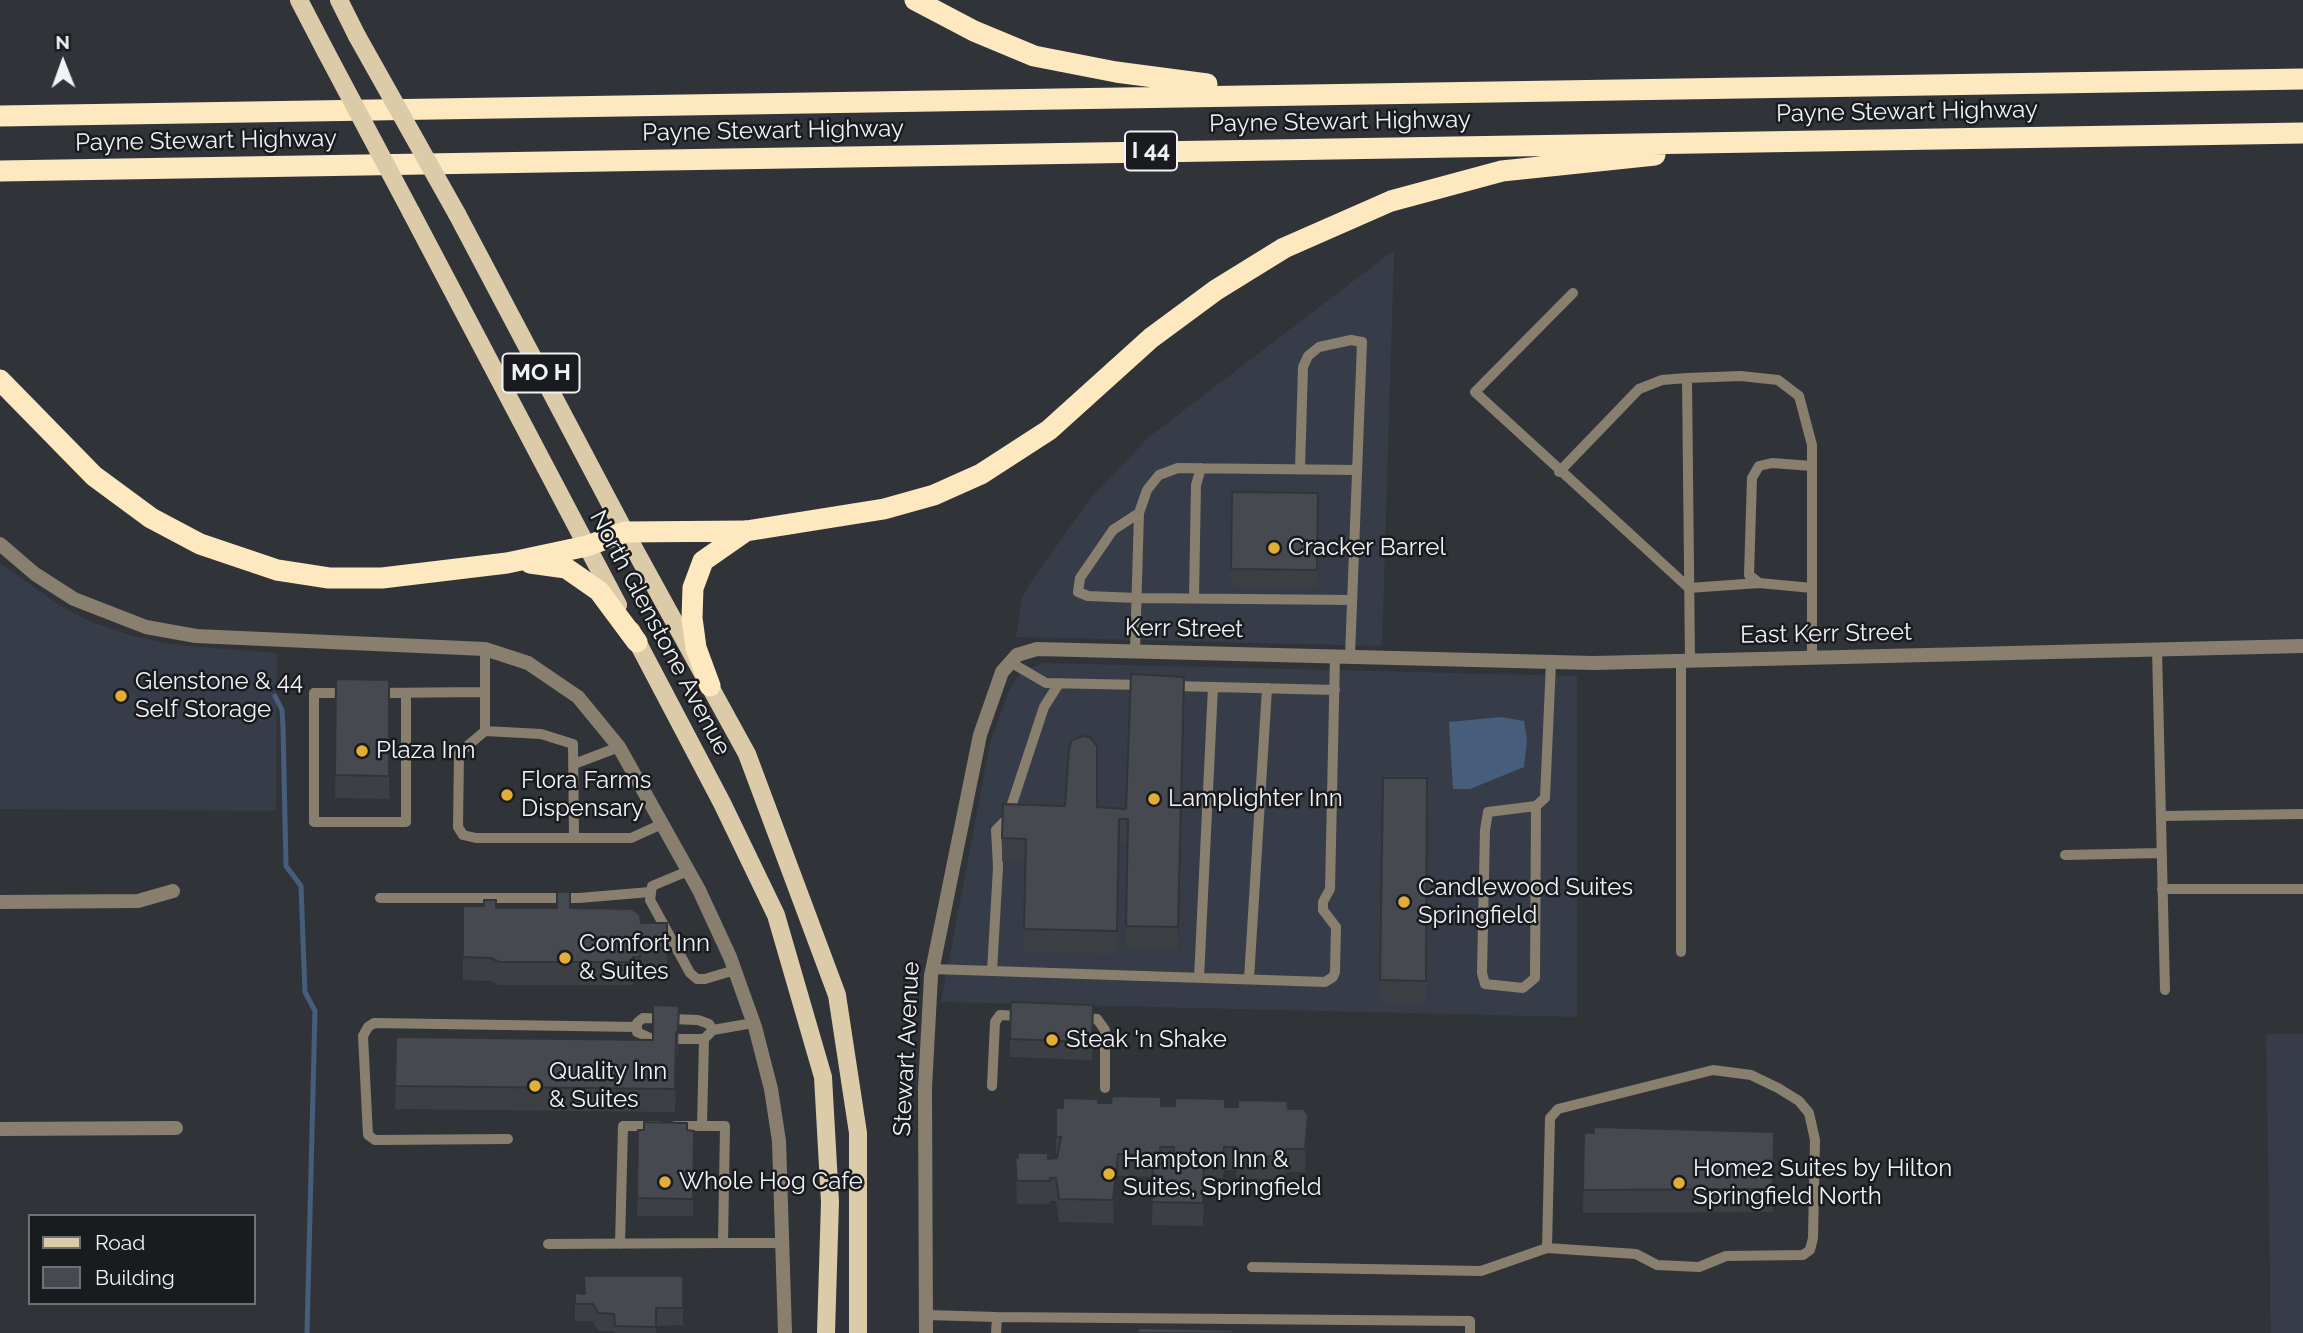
<!DOCTYPE html>
<html>
<head>
<meta charset="utf-8">
<style>
  body { margin:0 }
  #map { position:relative; width:2303px; height:1333px; overflow:hidden; background:#303439; font-family:Raleway,sans-serif }
  canvas { display:block }
  .legend { position:absolute; left:28px; top:1214px; width:228px; height:91px; box-sizing:border-box; background:#1a1b1e; border:2px solid #707174; margin:0; padding:9px 12px; list-style:none; font-size:21px; color:#f0f3f6 }
  .legend li { display:flex; align-items:center; gap:14px; height:35px }
  .legend b { width:35px; border:2px solid #707174 }
  .north { position:absolute; left:28px; top:28px; width:70px; height:70px; -webkit-text-stroke:5px #1a1b1e; paint-order:stroke; rotate:359deg; font-size:19px; font-weight:700; line-height:28px; text-align:center; color:#f0f3f6 }
  .north::after { content:''; display:block; margin:auto; width:24px; height:32px; background:#f0f3f6; clip-path:polygon(50% 0,100% 100%,50% 72%,0 100%) }
</style>
</head>
<body>
<div id="map">
<canvas width="2303" height="1333"></canvas>
<ul class="legend">
<li><b style="height:9px;background:#dccba9"></b>Road</li>
<li><b style="height:19px;background:#464a50"></b>Building</li>
</ul>
<div class="north">N</div>
</div>
<script>
const ctx = document.querySelector('canvas').getContext('2d');
ctx.lineJoin = 'round';
function fill(path, color) {
  ctx.fillStyle = color;
  ctx.fill(path, 'evenodd');
}
function poly(rows) {
  const path = new Path2D();
  for (const r of rows) {
    path.moveTo(r[0], r[1]);
    for (let i = 2; i < r.length; i += 2) path.lineTo(r[i], r[i + 1]);
  }
  return path;
}
function stroke(path, color, width, dash) {
  ctx.strokeStyle = color;
  ctx.lineWidth = width;
  ctx.lineCap = dash ? 'butt' : 'round';
  ctx.setLineDash(dash || []);
  ctx.stroke(path);
}
function drawText(font, color, halo, rows, align = 'center') {
  ctx.font = font + ' Raleway,sans-serif';
  ctx.lineWidth = 5;
  ctx.setLineDash([]);
  ctx.textBaseline = 'middle';
  ctx.strokeStyle = halo;
  ctx.fillStyle = color;
  for (const [text, x, y, turn = 0] of rows) {
    ctx.save();
    ctx.translate(x, y);
    ctx.rotate((+turn || 0) * Math.PI / 180);
    ctx.textAlign = isNaN(turn) ? turn : align;
    if (halo) ctx.strokeText(text, 0, 0);
    ctx.fillText(text, 0, 0);
    ctx.restore();
  }
}
fill(poly([
  [1394,250,1382,646,1016,637,1022,598,1031,582,1090,499,1149,437],
  [0,563,62,607,89,621,133,636,175,645,277,653,276,811,0,809],
  [1043,663,1577,676,1577,1017,941,1002,990,744,1009,690,1021,672],
  [2266,1034,2303,1034,2303,1333,2271,1333]
]), '#363d48');
fill(poly([
  [1501,717,1524,721,1527,740,1524,767,1470,789,1453,789,1449,722]
]), '#475d7c');
stroke(poly([
  [275,696,282,710,283,727,286,866,301,886,305,992,315,1011,307,1333]
]), '#475d7c', 5);
stroke(poly([
  [1573,293,1475,392,1689,588,1759,583],
  [1687,378,1741,376,1778,380,1799,396,1812,445,1812,658],
  [1812,466,1772,463,1759,466,1752,478,1749,575,1759,583,1812,588],
  [1300,469,1303,367,1308,356,1319,347,1351,340,1362,342,1350,656],
  [1559,472,1639,389,1662,380,1687,378,1690,661],
  [1139,513,1113,530,1080,578,1078,592,1088,596,1137,598,1352,600],
  [1194,598,1196,485,1201,468],
  [485,649,485,731,541,734,573,744,574,838,631,838,662,824],
  [2157,649,2165,990],
  [1135,650,1139,513,1147,490,1159,475,1178,468,1357,470],
  [1681,661,1681,952],
  [1010,662,1046,683,1142,685],
  [1174,686,1335,690],
  [348,693,314,693,314,822,406,822,406,693],
  [377,693,485,692],
  [485,731,459,753,458,827,463,835,476,838,574,838],
  [574,764,619,747],
  [1536,806,1535,978,1523,988,1485,984,1482,973,1485,830,1488,812,1536,806,1545,798,1551,662],
  [2161,816,2303,814],
  [2065,855,2162,853],
  [688,871,652,886,650,900,690,973,697,979,705,979,735,970],
  [2162,889,2303,889],
  [380,898,579,898,650,892],
  [932,969,1325,982,1333,977,1335,972,1336,927,1323,910,1323,902,1330,889,1335,656],
  [992,971,998,867,996,830,1007,819,1044,707,1058,685],
  [1199,978,1213,687],
  [1249,979,1267,688],
  [1082,1018,1097,1019,1105,1030,1105,1088],
  [753,1023,713,1030,704,1039,702,1126,725,1126,723,1243,784,1243],
  [650,1038,637,1032,637,1023,643,1018,698,1020,709,1024,713,1030],
  [680,1039,704,1039],
  [992,1086,995,1022,1000,1015,1021,1016],
  [675,1126,702,1126],
  [508,1139,375,1140,368,1135,363,1036,368,1027,374,1023,637,1027],
  [548,1244,723,1243],
  [620,1244,623,1126,656,1126],
  [1252,1267,1481,1271,1547,1248,1636,1254,1657,1265,1699,1267,1726,1256,1803,1255,1810,1250,1813,1238,1815,1140,1809,1113,1799,1101,1778,1088,1751,1075,1713,1070,1558,1109,1550,1118,1547,1248],
  [926,1315,997,1317,996,1333],
  [997,1317,1470,1321,1470,1333]
]), '#887f6f', 10);
stroke(poly([
  [0,544,35,574,74,599,146,627,196,636,485,649,528,663,578,697,619,747,699,890,730,957,755,1027,771,1089,779,1141,785,1333],
  [0,902,138,901,173,891],
  [0,1129,176,1128],
  [926,1333,925,1088,931,976,980,735,1002,672,1017,655,1037,649,1593,663,2303,646]
]), '#887f6f', 14);
stroke(poly([
  [299,0,326,52],
  [339,0,357,36],
  [411,212,618,605],
  [457,214,625,532,747,754,837,995,858,1133,858,1333],
  [631,630,722,803,776,915,823,1077,830,1202,826,1333]
]), '#dccba9', 18);
stroke(poly([
  [915,0,974,31,1034,56,1116,72,1207,84],
  [0,116,2303,79],
  [0,171,2303,133],
  [0,380,94,476,151,518,200,544,277,570,329,578,382,578,507,563,587,546,625,532,746,531,884,509,934,495,981,474,1049,430,1151,338,1216,290,1284,248,1391,201,1502,171,1655,155],
  [530,563,566,568,599,591,637,642],
  [710,686,696,648,692,618,693,588,703,561,746,531]
]), '#fee8c0', 21);
stroke(poly([
  [357,36,457,214],
  [326,52,411,212]
]), '#dccba9', 18);
fill(poly([
  [1232,492,1318,493,1317,587,1231,586],
  [336,679,389,680,389,799,335,798],
  [1184,699,1178,950,1126,949,1127,842,1119,842,1117,954,1024,952,1025,862,1002,861,1003,804,1126,809],
  [1427,778,1426,1004,1380,1003,1380,980],
  [463,906,496,908,570,908,641,923,667,923,667,971,640,971,640,980,634,980,634,985,499,985,491,981,463,980],
  [679,1006,678,1055,676,1055,675,1112,395,1109,396,1037,653,1040],
  [1093,1023,1092,1060,1010,1057,1010,1039],
  [1098,1103,1288,1109,1308,1139,1305,1172,1286,1172,1286,1180,1237,1178,1236,1170,1224,1170,1223,1178,1204,1178,1203,1226,1152,1225,1153,1177,1118,1176,1113,1223,1059,1222,1056,1201,1050,1201,1050,1204,1017,1204,1015,1158,1056,1159,1056,1108,1063,1108],
  [638,1130,694,1131,693,1216,637,1216],
  [1584,1133,1774,1155,1773,1212,1583,1213],
  [683,1276,683,1325,656,1326,656,1333,614,1333,614,1331,598,1331,593,1321,575,1321,575,1293,584,1294]
]), '#3c4045');
fill(poly([
  [1184,677,1184,699,1178,950,1178,927],
  [1308,1116,1308,1139,1305,1172,1305,1149],
  [1118,1154,1118,1176,1113,1223,1113,1200]
]), '#313438');
const building = poly([
  [1232,492,1318,493,1317,570,1231,569,1232,492],
  [1131,674,1184,677,1178,927,1126,926,1128,819,1119,819,1117,931,1024,929,1026,839,1002,838,1003,804,1065,806,1069,749,1072,740,1083,736,1091,738,1097,747,1097,807,1126,809,1131,674],
  [336,679,389,680,389,776,335,775,336,679],
  [1383,778,1427,778,1426,981,1380,980,1383,778],
  [557,892,570,892,570,908,632,909,640,915,641,923,667,923,667,948,640,948,640,957,633,957,634,962,499,962,491,958,463,957,463,906,484,906,484,900,496,900,496,908,557,908,557,892],
  [1011,1002,1093,1005,1092,1042,1010,1039,1011,1002],
  [653,1005,679,1006,678,1032,676,1032,675,1089,395,1086,396,1037,653,1040,653,1005],
  [1112,1096,1161,1097,1161,1106,1175,1106,1175,1098,1225,1099,1225,1107,1238,1107,1238,1100,1287,1101,1288,1109,1304,1109,1308,1116,1305,1149,1286,1149,1286,1157,1237,1155,1236,1147,1224,1147,1223,1155,1204,1155,1203,1203,1152,1202,1153,1164,1162,1164,1162,1157,1174,1157,1174,1147,1160,1147,1160,1154,1118,1154,1113,1200,1059,1199,1056,1178,1050,1178,1050,1181,1017,1181,1015,1158,1018,1158,1018,1153,1048,1153,1048,1159,1057,1158,1061,1137,1056,1137,1056,1108,1063,1108,1063,1098,1098,1099,1098,1103,1111,1103,1112,1096],
  [644,1122,687,1123,687,1130,694,1131,693,1199,637,1198,638,1130,644,1130,644,1122],
  [1594,1127,1774,1132,1773,1189,1583,1190,1584,1133,1594,1133,1594,1127],
  [584,1276,683,1276,683,1308,656,1308,656,1327,615,1326,614,1314,598,1313,593,1304,575,1304,575,1293,585,1294,584,1276],
  [1138,1328,1233,1330,1233,1333,1138,1333,1138,1328]
]);
fill(building, '#464a50');
stroke(building, '#313438', 2);
for (const [x, y, r, color] of [
  [1274,548,7,"#e3ae35"],
  [121,696,7,"#e3ae35"],
  [362,751,7,"#e3ae35"],
  [507,795,7,"#e3ae35"],
  [1154,799,7,"#e3ae35"],
  [1404,902,7,"#e3ae35"],
  [565,958,7,"#e3ae35"],
  [1052,1040,7,"#e3ae35"],
  [535,1086,7,"#e3ae35"],
  [1109,1174,7,"#e3ae35"],
  [665,1182,7,"#e3ae35"],
  [1679,1183,7,"#e3ae35"]
]) {
  const dot = new Path2D();
  dot.arc(x, y, r, 0, 2 * Math.PI);
  ctx.fillStyle = color;
  ctx.fill(dot);
  stroke(dot, '#1a1b1e', 2.5);
}
for (const [x, y, w] of [
  [1151,151,52],
  [541,373,77]
]) {
  const box = new Path2D();
  box.roundRect(x - w / 2, y - 19.5, w, 39, 5);
  ctx.fillStyle = '#1a1b1e';
  ctx.fill(box);
  stroke(box, '#f0f3f6', 2);
}
drawText('bold 23px', '#f0f3f6', null, [
  ["I 44",1151,151],
  ["MO H",541,373]
]);
drawText('24px', '#f0f3f6', '#1a1b1e', [
  ["Payne Stewart Highway",1907,112,-1],
  ["Payne Stewart Highway",1340,122,-1],
  ["Payne Stewart Highway",773,131,-1],
  ["Payne Stewart Highway",206,141,-1],
  ["Kerr Street",1184,629,1],
  ["North Glenstone Avenue",660,633,62],
  ["East Kerr Street",1826,634,-1],
  ["Stewart Avenue",907,1049,-87]
]);
drawText('24px', '#f0f3f6', '#1a1b1e', [
  ["Cracker Barrel",1288,548],
  ["Glenstone & 44",135,682],
  ["Self Storage",135,710],
  ["Plaza Inn",376,751],
  ["Flora Farms",521,781],
  ["Dispensary",521,809],
  ["Lamplighter Inn",1168,799],
  ["Candlewood Suites",1418,888],
  ["Springfield",1418,916],
  ["Comfort Inn",579,944],
  ["& Suites",579,972],
  ["Steak 'n Shake",1066,1040],
  ["Quality Inn",549,1072],
  ["& Suites",549,1100],
  ["Hampton Inn &",1123,1160],
  ["Suites, Springfield",1123,1188],
  ["Home2 Suites by Hilton",1693,1169],
  ["Springfield North",1693,1197],
  ["Whole Hog Cafe",679,1182]
], 'left');
</script>
</body>
</html>
